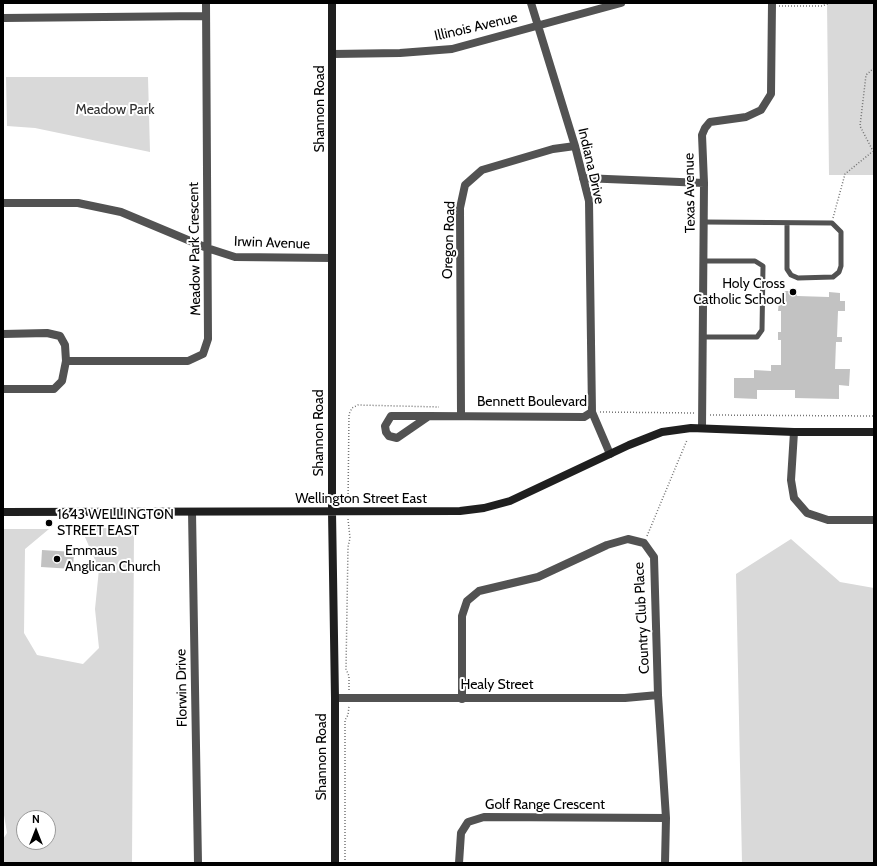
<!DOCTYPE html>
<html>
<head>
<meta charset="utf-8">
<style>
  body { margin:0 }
  #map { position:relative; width:877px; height:866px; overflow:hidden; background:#fff; font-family:Cabin,sans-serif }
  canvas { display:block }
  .frame { position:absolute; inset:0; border:4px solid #000; pointer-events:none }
  .north { position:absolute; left:16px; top:810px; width:40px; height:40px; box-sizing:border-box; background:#fff; border:1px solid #999; border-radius:50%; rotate:0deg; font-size:11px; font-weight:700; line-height:16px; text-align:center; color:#000 }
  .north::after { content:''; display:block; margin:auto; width:14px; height:18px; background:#000; clip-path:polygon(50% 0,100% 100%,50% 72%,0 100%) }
</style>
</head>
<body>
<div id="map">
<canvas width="877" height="866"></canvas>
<div class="frame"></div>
<div class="north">N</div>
</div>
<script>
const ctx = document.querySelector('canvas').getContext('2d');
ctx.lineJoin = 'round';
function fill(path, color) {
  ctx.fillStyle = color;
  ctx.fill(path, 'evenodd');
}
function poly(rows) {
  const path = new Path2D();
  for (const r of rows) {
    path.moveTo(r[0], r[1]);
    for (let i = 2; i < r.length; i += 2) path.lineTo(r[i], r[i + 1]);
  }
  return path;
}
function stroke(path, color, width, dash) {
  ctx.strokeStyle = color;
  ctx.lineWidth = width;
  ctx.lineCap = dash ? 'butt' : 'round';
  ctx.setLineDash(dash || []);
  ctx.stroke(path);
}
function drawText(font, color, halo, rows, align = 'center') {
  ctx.font = font + ' Cabin,sans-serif';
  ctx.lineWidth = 4;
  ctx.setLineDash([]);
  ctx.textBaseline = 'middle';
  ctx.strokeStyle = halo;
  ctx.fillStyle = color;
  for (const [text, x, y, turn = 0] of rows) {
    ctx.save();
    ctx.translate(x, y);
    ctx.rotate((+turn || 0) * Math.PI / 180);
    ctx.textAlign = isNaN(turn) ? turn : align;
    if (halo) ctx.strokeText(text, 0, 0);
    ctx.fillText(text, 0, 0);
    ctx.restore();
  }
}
fill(poly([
  [827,3,874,3,874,175,829,175],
  [6,77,148,77,150,152,35,128,7,126],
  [81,528,134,528,132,863,3,863,3,839,7,833,3,809,3,529,49,529,25,549,24,633,37,655,83,664,99,648,95,609,99,569],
  [24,818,48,818,48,842,24,842],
  [791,539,840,582,874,588,874,863,742,863,736,574]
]), '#d9d9d9');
fill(poly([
  [783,291,797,291,797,296,829,297,829,292,840,293,840,301,845,301,845,311,838,311,837,337,842,337,842,342,836,342,835,369,850,369,849,386,839,385,839,399,795,398,795,390,757,390,757,399,734,398,734,378,754,378,754,370,771,371,771,365,781,365,781,340,778,340,778,332,781,332,781,311,778,311,779,301,783,301],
  [42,550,74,552,73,569,41,567]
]), '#c2c2c2');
stroke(poly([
  [779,6,822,6,830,3],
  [874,68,866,75,860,126,874,153],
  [833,218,845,174,872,152],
  [600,412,694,413],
  [710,415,874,416],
  [348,503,349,414,352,408,358,405,439,407],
  [348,519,350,538,348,547,346,669,349,676,349,690],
  [647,536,687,440],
  [345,863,345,720,348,715,349,706]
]), '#747474', 1.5, [1, 2]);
stroke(poly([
  [704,222,832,223,841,232,841,266,839,272,833,277,798,278,791,275,787,269,787,223],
  [703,337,757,337,762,330,763,266,755,261,704,261]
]), '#525252', 5);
stroke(poly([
  [531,3,575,146,589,201,592,412,610,454],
  [3,18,205,16],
  [333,54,400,53,452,49,621,3],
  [583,178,704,183],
  [3,203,78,203,121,212,207,248,235,257,332,258],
  [3,334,47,333,60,336,65,345,66,361,62,381,54,389,3,389],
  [66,361,188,361,203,354,208,339,206,3],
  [461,415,460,208,465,185,482,170,553,149,575,146],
  [429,416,391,416,385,426,386,432,389,436,397,438,429,416,584,417,592,412],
  [702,428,704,183,702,135,705,128,710,122,746,117,761,110,771,94,772,3],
  [794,432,791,480,794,498,807,513,828,520,874,520],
  [192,512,198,863],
  [335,698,625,698,658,695],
  [462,699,462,616,467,601,479,591,538,577,607,545,628,539,644,543,654,557,658,695,666,818,665,863],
  [459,863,461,833,468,822,484,817,666,818]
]), '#525252', 8);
stroke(poly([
  [332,3,332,512,335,698,335,863],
  [3,512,460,511,484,508,510,501,629,445,662,432,691,428,794,432,874,432]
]), '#1f1f1f', 8);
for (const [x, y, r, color] of [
  [793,292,4,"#000"],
  [49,523,4,"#000"],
  [57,559,4,"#000"]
]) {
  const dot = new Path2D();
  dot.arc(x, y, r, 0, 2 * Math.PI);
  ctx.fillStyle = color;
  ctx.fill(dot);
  stroke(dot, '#fff', 1.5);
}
drawText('14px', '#000', '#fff', [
  ["Illinois Avenue",476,27,-13],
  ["Shannon Road",320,109,-90],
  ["Indiana Drive",591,166,77],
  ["Texas Avenue",690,193,-91],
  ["Oregon Road",449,240,-88],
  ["Irwin Avenue",272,243,2],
  ["Meadow Park Crescent",195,249,-91],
  ["Bennett Boulevard",532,402],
  ["Shannon Road",319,433,-90],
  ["Wellington Street East",361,499],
  ["Country Club Place",642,618,-93],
  ["Healy Street",497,685],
  ["Florwin Drive",182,688,-91],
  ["Shannon Road",322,757,-90],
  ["Golf Range Crescent",545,805]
]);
drawText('14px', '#303030', '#fff', [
  ["Meadow Park",115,110]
]);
drawText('14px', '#000', '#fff', [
  ["Holy Cross",785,284,"right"],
  ["Catholic School",785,300,"right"],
  ["1643 WELLINGTON",57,515],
  ["STREET EAST",57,531],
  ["Emmaus",65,551],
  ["Anglican Church",65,567]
], 'left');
</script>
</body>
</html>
